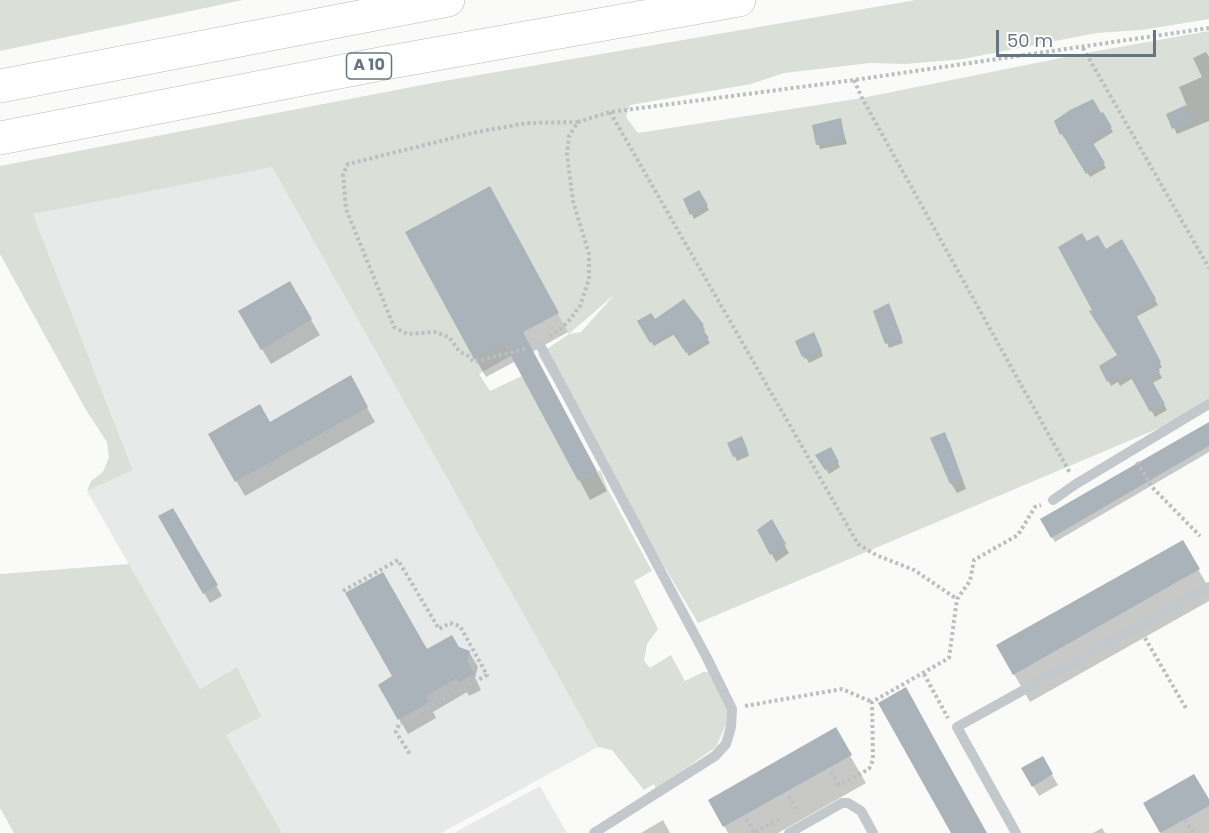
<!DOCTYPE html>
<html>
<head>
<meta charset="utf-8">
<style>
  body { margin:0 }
  #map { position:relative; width:1209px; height:833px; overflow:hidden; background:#fafaf8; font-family:Poppins,sans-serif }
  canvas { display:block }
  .scale { position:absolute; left:996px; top:30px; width:160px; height:27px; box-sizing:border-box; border:3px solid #657683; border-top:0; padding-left:8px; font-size:18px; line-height:21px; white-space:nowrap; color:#657683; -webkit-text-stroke:4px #fff; paint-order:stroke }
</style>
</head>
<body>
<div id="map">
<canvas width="1209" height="833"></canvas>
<div class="scale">50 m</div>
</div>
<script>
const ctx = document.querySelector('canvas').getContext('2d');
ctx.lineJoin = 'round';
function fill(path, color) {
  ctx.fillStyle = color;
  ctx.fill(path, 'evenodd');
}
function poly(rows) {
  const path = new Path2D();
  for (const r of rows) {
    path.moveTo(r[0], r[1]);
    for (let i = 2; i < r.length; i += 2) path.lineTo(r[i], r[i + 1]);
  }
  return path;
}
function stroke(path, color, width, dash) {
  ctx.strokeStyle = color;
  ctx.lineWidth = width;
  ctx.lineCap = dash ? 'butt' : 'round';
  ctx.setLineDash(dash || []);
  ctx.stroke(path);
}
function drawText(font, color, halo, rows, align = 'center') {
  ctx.font = font + ' Poppins,sans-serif';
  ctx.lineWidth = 6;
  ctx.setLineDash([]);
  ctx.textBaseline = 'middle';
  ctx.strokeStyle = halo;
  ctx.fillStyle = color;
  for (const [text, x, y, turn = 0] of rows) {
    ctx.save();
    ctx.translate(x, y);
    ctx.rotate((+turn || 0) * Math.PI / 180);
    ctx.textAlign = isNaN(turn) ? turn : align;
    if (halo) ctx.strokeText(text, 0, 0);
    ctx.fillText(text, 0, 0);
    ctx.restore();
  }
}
fill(poly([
  [272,167,598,747,441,833,282,833,226,735,262,715,237,667,200,689,87,491,133,469,33,214,203,177],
  [540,786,567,833,454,833]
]), '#e8e9e9');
fill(poly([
  [0,0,243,0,0,51],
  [916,0,1209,0,1209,19,1142,30,1096,33,963,59,905,64,870,63,784,73,751,84,630,105,626,117,638,133,862,98,1086,53,1209,31,1209,407,698,623,538,355,569,334,490,186,405,232,519,335,519,351,479,374,490,391,522,376,578,481,597,471,601,471,607,488,652,571,634,581,658,629,647,644,644,661,650,668,671,655,685,681,703,672,709,672,727,708,726,725,716,747,656,789,654,784,644,790,612,750,598,747,272,167,33,214,133,470,87,491,91,481,103,472,109,457,107,442,86,410,0,254,0,166,438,82],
  [615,294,581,332,570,334,570,333],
  [129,564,200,689,237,667,262,716,226,735,282,833,14,833,0,808,0,574]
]), '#dadfd7');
fill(poly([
  [1206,52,1209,57,1209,121,1177,134,1168,115,1187,106,1179,87,1202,77,1193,58],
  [1102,113,1113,132,1092,145,1106,168,1090,177,1066,138,1064,138,1062,134],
  [840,120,847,144,820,149,813,126],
  [699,192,709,210,694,219,685,199],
  [500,207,568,332,532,352,607,491,590,500,516,361,486,377,475,358],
  [1121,241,1158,305,1136,317,1162,367,1158,370,1162,378,1152,383,1167,410,1155,417,1133,378,1120,386,1118,382,1111,386,1101,366,1119,356,1094,310,1087,243,1106,251],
  [289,283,320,335,271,364,240,312],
  [684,301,703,326,705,330,703,332,710,343,689,356,675,334,654,346,639,321,654,321],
  [891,309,903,343,889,348,875,312],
  [816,339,823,356,809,363,797,342],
  [350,377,375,422,245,496,210,435,269,423],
  [1209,425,1209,452,1055,542,1042,520],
  [945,434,950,444,966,489,957,493,951,483],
  [744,442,749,456,737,461,729,443],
  [830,449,840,467,829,474,818,455],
  [172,510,222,596,210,603,160,517],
  [771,522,789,553,776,562,759,530],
  [1182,542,1209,588,1209,601,1030,702,998,646],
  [458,649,469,652,478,667,475,678,481,690,469,696,467,692,433,712,436,718,408,734,380,685,427,651],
  [835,730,866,783,778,833,728,833,710,800],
  [1042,758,1058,785,1039,796,1023,769],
  [1209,802,1209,833,1161,833,1145,804],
  [663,820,670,833,641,833],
  [1102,828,1105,833,1093,833]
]), '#0003');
fill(poly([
  [1093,99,1101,113,1103,112,1112,127,1091,140,1105,163,1086,174,1062,134,1060,135,1054,121,1070,110],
  [1186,105,1193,121,1172,129,1166,114],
  [841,118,845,140,816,145,812,125],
  [490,186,559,313,523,332,597,471,578,481,504,343,474,359,405,232],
  [699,190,708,205,690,215,683,199],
  [1082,233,1087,241,1098,235,1106,249,1122,239,1156,299,1134,311,1161,362,1156,364,1160,372,1150,377,1165,404,1150,412,1129,374,1116,381,1114,378,1107,382,1099,366,1117,355,1089,311,1092,310,1058,247],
  [290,281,312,319,261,350,238,311],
  [684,299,704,325,701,327,709,338,686,353,671,331,650,343,637,321,651,313,655,319],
  [889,303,902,338,885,344,873,311],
  [814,332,822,351,805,359,803,356,802,357,795,341],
  [351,375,368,407,235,482,208,434,260,404,270,422],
  [1209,422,1209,446,1051,538,1040,519],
  [945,432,962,479,950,484,930,438],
  [742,436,748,451,733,457,727,443],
  [831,447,839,462,825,470,815,455],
  [173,508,218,585,203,594,158,516],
  [772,519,786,544,770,555,757,530],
  [1183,540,1200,569,1013,675,996,645],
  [383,572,427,649,452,635,459,647,470,651,467,661,474,674,459,682,457,678,426,696,429,702,398,720,378,685,392,676,345,593],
  [906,687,940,749,987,833,951,833,878,703],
  [836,727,852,755,723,827,708,800],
  [1043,756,1053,774,1032,787,1021,768],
  [1194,774,1209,799,1209,806,1160,833,1143,803]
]), '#aab3b9');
const highway = poly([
  [0,86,448,0],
  [0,138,385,63,739,0]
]);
stroke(highway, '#b4b9bd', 34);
stroke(poly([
  [1083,48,1209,268],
  [854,80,862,98,1070,473],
  [610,112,858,544,876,555,914,570,957,599],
  [550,337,567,323,580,306,589,279,589,254,573,201,567,154,569,136,578,122,610,112,854,80,1209,28],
  [525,349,474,362,468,356,459,351,449,337,435,332,407,334,394,327,346,209,343,174,348,164,477,132,527,123,578,122],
  [1137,462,1152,487,1200,536],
  [343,591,398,560,439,629,450,623,460,626,487,675,399,724,396,732,411,756],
  [1145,638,1187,710],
  [924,674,948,718],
  [745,706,842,689,872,702],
  [831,772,839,786],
  [837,786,869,769,873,760,872,702,949,658,957,599,970,581,974,560,1018,535,1035,507,1041,505],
  [789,796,796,809],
  [746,819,754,833,781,818],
  [1185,820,1193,833]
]), '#bbbfc2', 4, [3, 3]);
stroke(poly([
  [540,345,707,658,732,709,731,727,726,744,715,756,594,833],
  [1053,500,1076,484,1209,404],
  [789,833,842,803,848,803,861,811,873,833],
  [1016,833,957,727,1209,587]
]), '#c3c8cc', 10);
stroke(highway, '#fff', 33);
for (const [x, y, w] of [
  [369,66,45]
]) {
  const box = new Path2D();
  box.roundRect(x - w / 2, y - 13, w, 26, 4.5);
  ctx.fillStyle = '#fff';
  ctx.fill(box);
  stroke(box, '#657683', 1.5);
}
drawText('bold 16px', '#657683', null, [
  ["A 10",369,66]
]);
</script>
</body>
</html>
